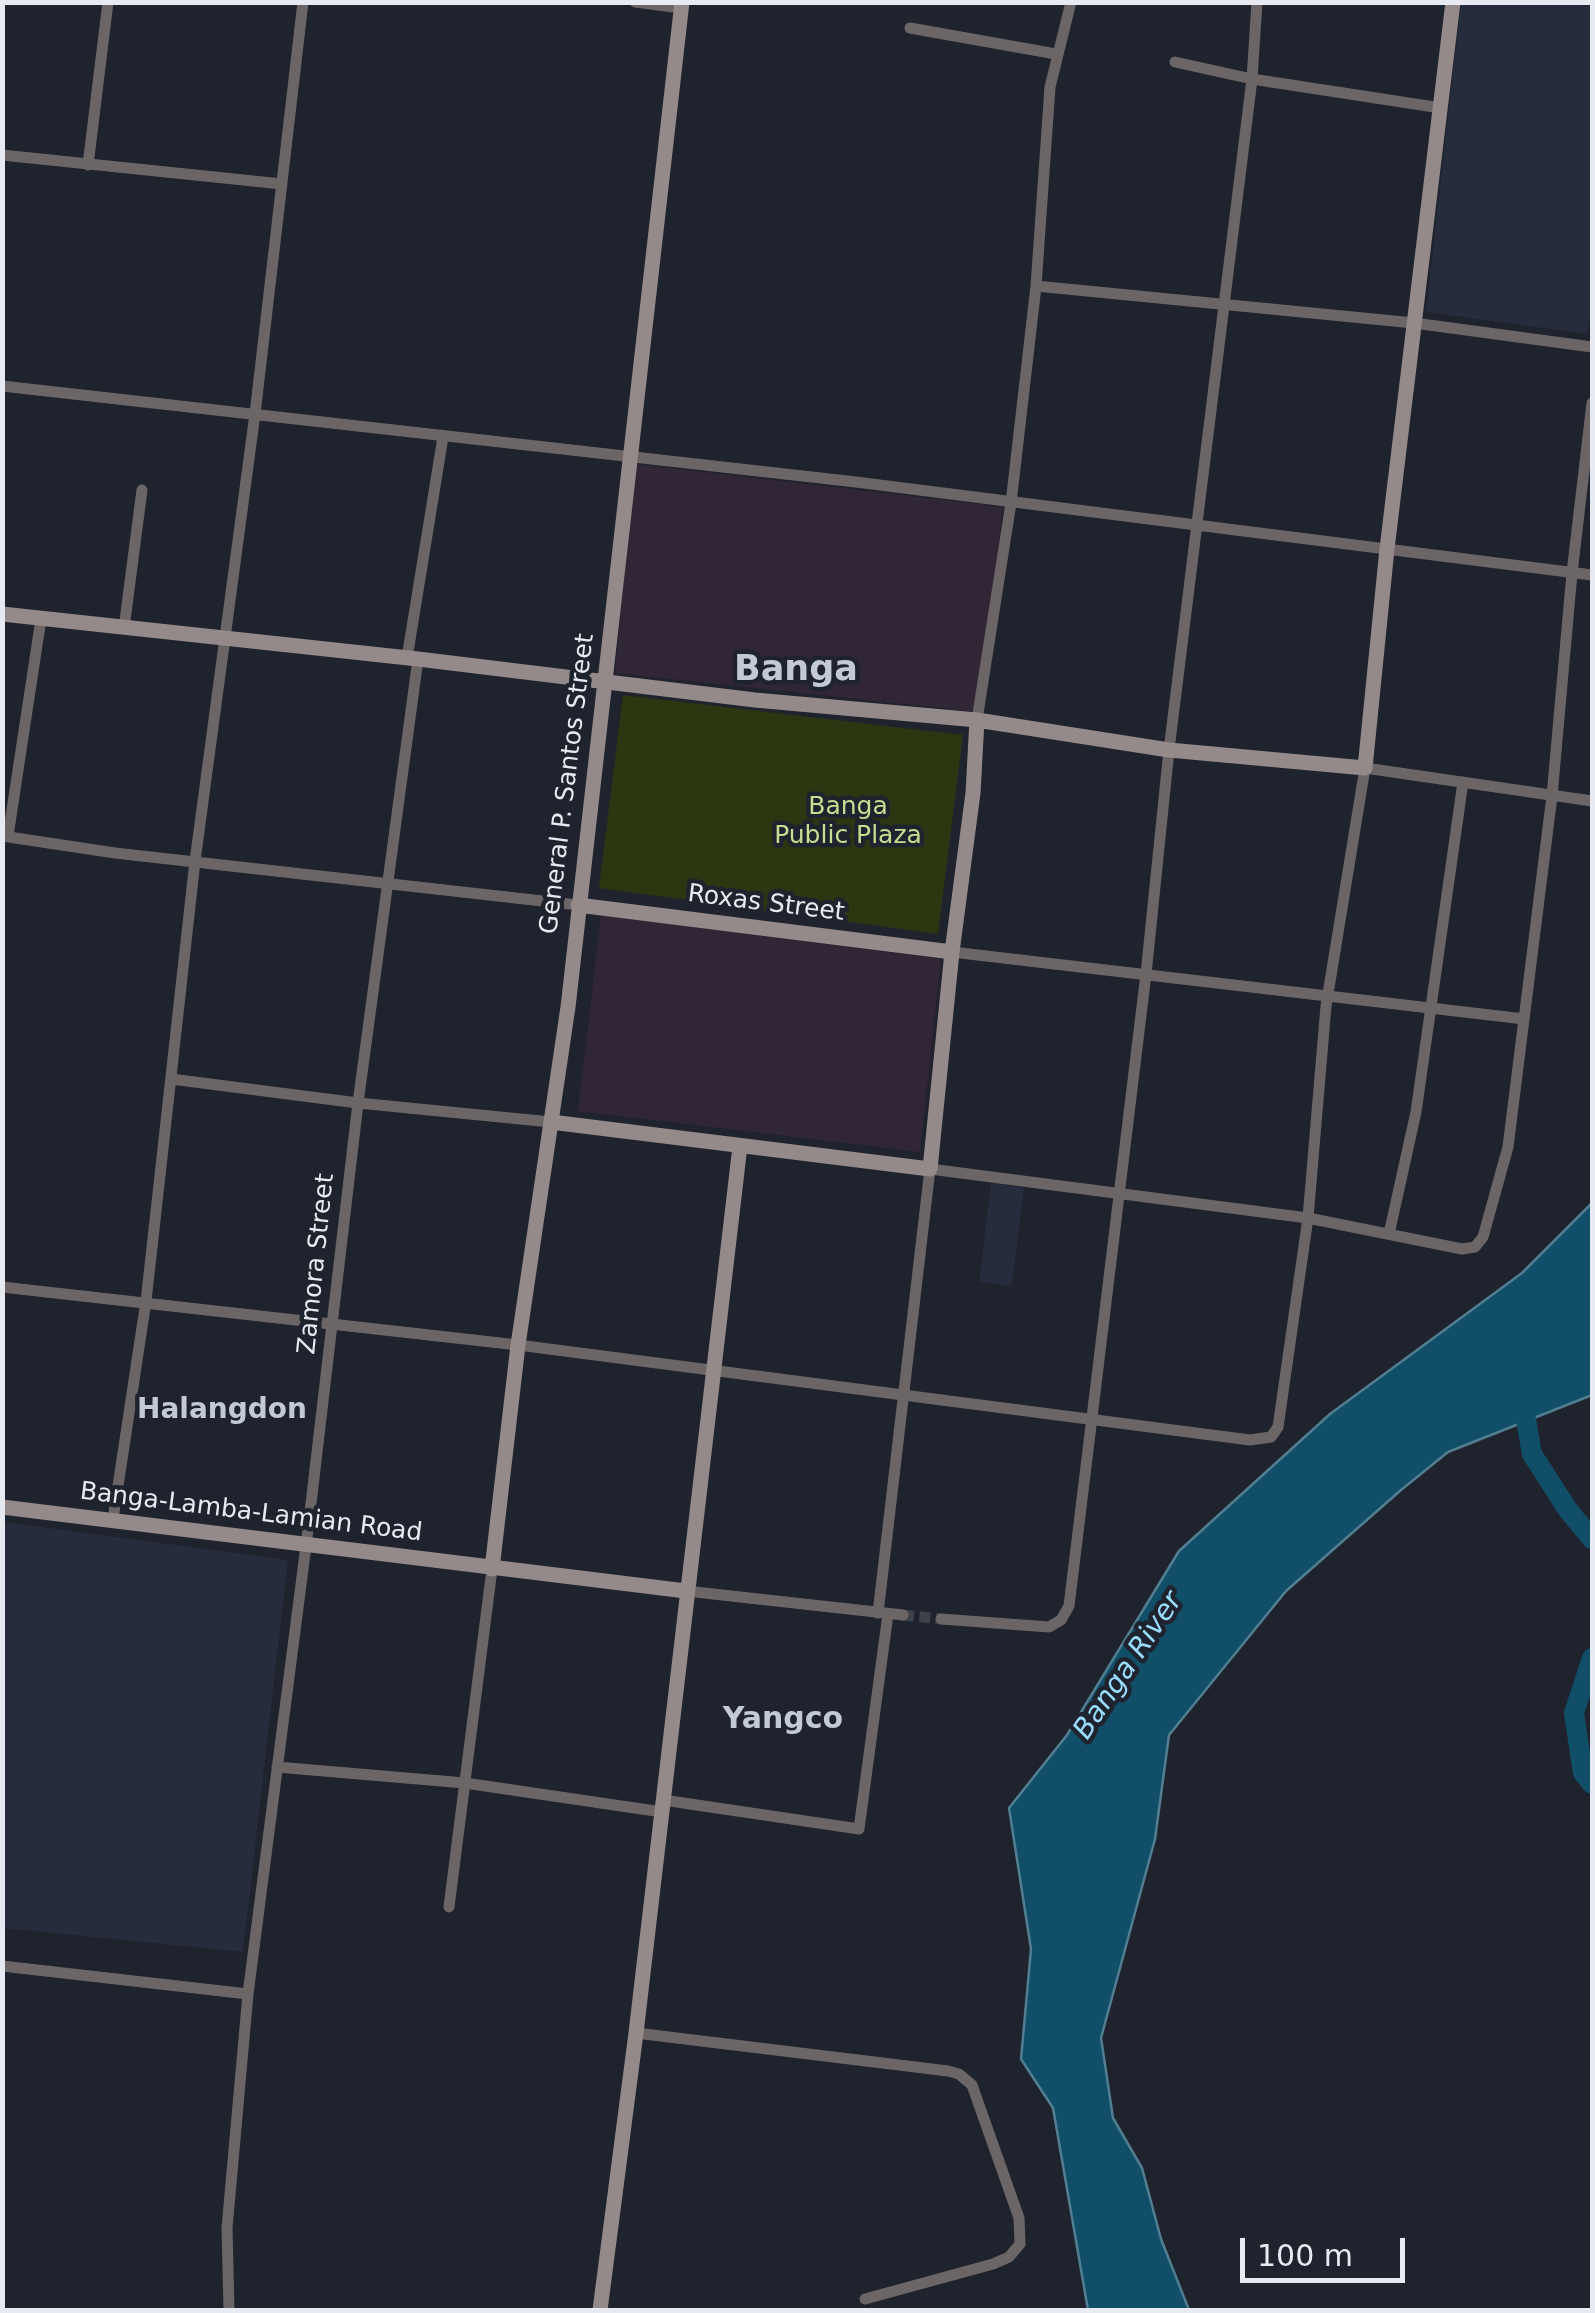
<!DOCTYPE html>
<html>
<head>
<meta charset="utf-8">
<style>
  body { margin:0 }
  #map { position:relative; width:1595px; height:2313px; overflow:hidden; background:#1f232d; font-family:"DejaVu Sans",sans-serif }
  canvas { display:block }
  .frame { position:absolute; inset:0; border:5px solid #e7eaf1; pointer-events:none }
  .scale { position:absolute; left:1240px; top:2238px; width:165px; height:45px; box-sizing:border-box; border:5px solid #e7eaf1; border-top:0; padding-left:12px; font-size:30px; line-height:35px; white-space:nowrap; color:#e7eaf1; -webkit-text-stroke:8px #1f232d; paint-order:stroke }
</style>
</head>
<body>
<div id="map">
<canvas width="1595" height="2313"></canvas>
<div class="frame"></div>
<div class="scale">100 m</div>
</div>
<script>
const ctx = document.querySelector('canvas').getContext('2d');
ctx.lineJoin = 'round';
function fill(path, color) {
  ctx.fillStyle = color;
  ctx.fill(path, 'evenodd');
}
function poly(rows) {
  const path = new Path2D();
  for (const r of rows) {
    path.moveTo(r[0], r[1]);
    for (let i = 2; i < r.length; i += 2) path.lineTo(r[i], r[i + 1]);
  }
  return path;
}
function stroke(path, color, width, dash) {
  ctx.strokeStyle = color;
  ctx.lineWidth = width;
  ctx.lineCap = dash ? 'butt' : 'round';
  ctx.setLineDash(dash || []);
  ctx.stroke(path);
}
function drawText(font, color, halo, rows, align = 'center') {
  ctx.font = font + ' "DejaVu Sans",sans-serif';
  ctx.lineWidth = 9;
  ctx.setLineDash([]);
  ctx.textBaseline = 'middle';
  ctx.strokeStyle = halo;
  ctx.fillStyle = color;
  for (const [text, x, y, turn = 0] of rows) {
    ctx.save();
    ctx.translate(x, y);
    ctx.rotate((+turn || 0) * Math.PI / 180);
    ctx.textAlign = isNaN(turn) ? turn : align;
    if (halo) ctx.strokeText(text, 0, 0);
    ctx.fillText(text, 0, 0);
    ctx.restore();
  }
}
fill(poly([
  [635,464,1003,507,979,712,615,673],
  [601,915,941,959,920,1152,578,1111]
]), '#312635');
fill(poly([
  [1461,3,1592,3,1592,294,1588,334,1426,312],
  [991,1183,1024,1188,1012,1286,979,1282],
  [3,1522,288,1560,243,1952,3,1928]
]), '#272c3c');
fill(poly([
  [623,695,963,735,938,934,599,888]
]), '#2c3712');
const water = poly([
  [1592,1203,1592,1395,1448,1452,1401,1490,1286,1591,1169,1735,1155,1839,1101,2038,1113,2118,1142,2168,1161,2239,1189,2310,1088,2310,1053,2108,1021,2059,1031,1949,1009,1808,1067,1735,1179,1551,1330,1414,1522,1273,1592,1203]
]);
fill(water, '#114f68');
stroke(water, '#517e91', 2.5);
stroke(poly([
  [1522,1397,1532,1454,1568,1510,1592,1539],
  [1592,1658,1574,1713,1583,1773,1592,1784]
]), '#114f68', 20);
stroke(poly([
  [903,1615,941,1619]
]), '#3d414a', 11, [11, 5.5]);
stroke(poly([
  [635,2,681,8],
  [910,28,1056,54],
  [1175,62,1252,79,1441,108],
  [2,155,282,184],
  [88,165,108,2],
  [1036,286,1414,323,1592,347],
  [2,386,856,482,1592,575],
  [124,628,142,490],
  [407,658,443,437],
  [977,720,1011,503,1036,286,1050,87,1071,2],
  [2,836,115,853,578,905],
  [8,836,41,619],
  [952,952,1524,1019],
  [171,1079,358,1103,551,1122],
  [1389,1234,1416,1112,1463,782],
  [2,1287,518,1345,1250,1440,1271,1437,1278,1427,1308,1218,1326,1006,1365,768,1592,801],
  [113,1519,146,1301,195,861,255,414,303,2],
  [686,1591,903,1615],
  [878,1613,930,1169,1308,1218,1462,1249,1475,1247,1483,1237,1508,1147,1552,796,1572,573,1592,403],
  [941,1619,1049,1627,1061,1620,1069,1606,1146,974,1169,750,1252,79,1257,2],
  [277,1767,465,1783,662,1812],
  [663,1800,859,1829,888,1614],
  [449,1907,492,1569],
  [2,1966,248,1994],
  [636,2033,948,2071,959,2074,972,2085,1019,2218,1020,2244,1009,2257,993,2264,865,2299],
  [229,2310,227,2228,248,1994,306,1546,358,1103,418,659]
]), '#6c6565', 11);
stroke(poly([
  [2,614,418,659,755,700,977,720,1169,750,1365,768,1387,549,1453,2],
  [578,905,952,952],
  [551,1122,930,1169,952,952,973,793,977,720],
  [2,1507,686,1591],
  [492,1569,518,1345,568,1007,682,2],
  [600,2310,636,2033,740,1146]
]), '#958a8a', 15);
drawText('25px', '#e7eaf1', '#1f232d', [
  ["General P. Santos Street",568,784,-83],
  ["Roxas Street",766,904,7],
  ["Zamora Street",317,1264,-84],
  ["Banga-Lamba-Lamian Road",251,1513,7]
]);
drawText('25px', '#c6de92', '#1f232d', [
  ["Banga",848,807],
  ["Public Plaza",848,836]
]);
drawText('bold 28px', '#c4c9d7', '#1f232d', [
  ["Halangdon",222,1411]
]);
drawText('italic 28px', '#99ddfe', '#1f232d', [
  ["Banga River",1129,1666,-56]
]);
drawText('bold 30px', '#c4c9d7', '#1f232d', [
  ["Yangco",783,1720]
]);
drawText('bold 35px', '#c4c9d7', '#1f232d', [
  ["Banga",796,671]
]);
</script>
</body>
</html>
